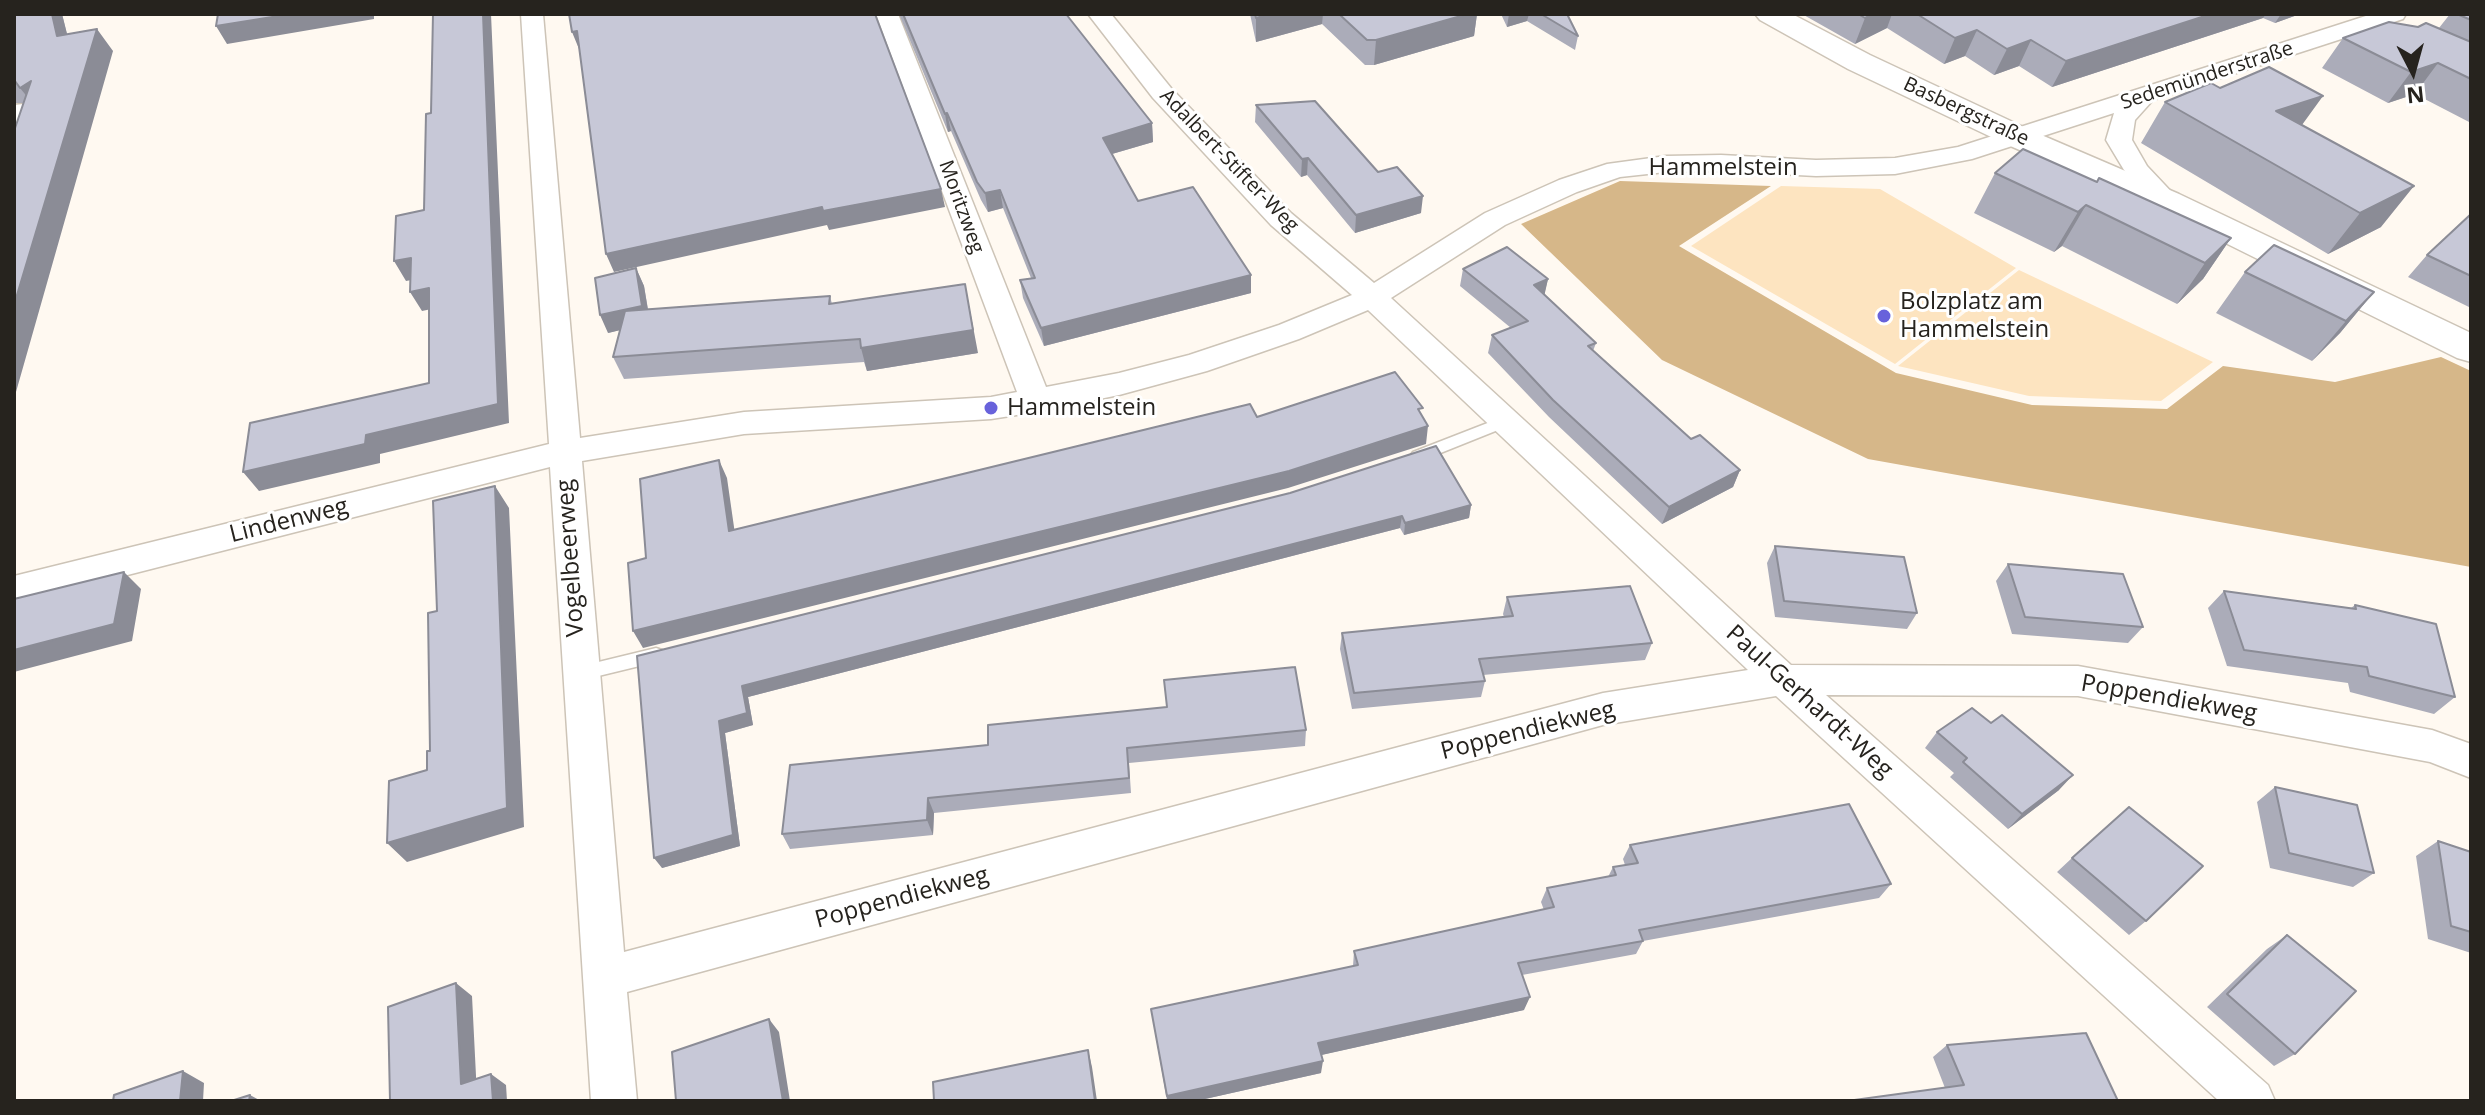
<!DOCTYPE html>
<html>
<head>
<meta charset="utf-8">
<style>
  body { margin:0 }
  #map { position:relative; width:2485px; height:1115px; overflow:hidden; background:#fff9f1; font-family:"Open Sans",sans-serif }
  canvas { display:block }
  .frame { position:absolute; inset:0; border:16px solid #26231e; pointer-events:none }
  .north { position:absolute; left:2373px; top:32px; width:80px; height:80px; -webkit-text-stroke:6px #fff; paint-order:stroke; rotate:174deg; font-size:22px; font-weight:700; line-height:32px; text-align:center; color:#26231e }
  .north::after { content:''; display:block; margin:auto; width:28px; height:36px; background:#26231e; clip-path:polygon(50% 0,100% 100%,50% 72%,0 100%) }
</style>
</head>
<body>
<div id="map">
<canvas width="2485" height="1115"></canvas>
<div class="frame"></div>
<div class="north">N</div>
</div>
<script>
const ctx = document.querySelector('canvas').getContext('2d');
ctx.lineJoin = 'round';
function fill(path, color) {
  ctx.fillStyle = color;
  ctx.fill(path, 'evenodd');
}
function poly(rows) {
  const path = new Path2D();
  for (const r of rows) {
    path.moveTo(r[0], r[1]);
    for (let i = 2; i < r.length; i += 2) path.lineTo(r[i], r[i + 1]);
  }
  return path;
}
function stroke(path, color, width, dash) {
  ctx.strokeStyle = color;
  ctx.lineWidth = width;
  ctx.lineCap = dash ? 'butt' : 'round';
  ctx.setLineDash(dash || []);
  ctx.stroke(path);
}
function drawText(font, color, halo, rows, align = 'center') {
  ctx.font = font + ' "Open Sans",sans-serif';
  ctx.lineWidth = 6;
  ctx.setLineDash([]);
  ctx.textBaseline = 'middle';
  ctx.strokeStyle = halo;
  ctx.fillStyle = color;
  for (const [text, x, y, turn = 0] of rows) {
    ctx.save();
    ctx.translate(x, y);
    ctx.rotate((+turn || 0) * Math.PI / 180);
    ctx.textAlign = isNaN(turn) ? turn : align;
    if (halo) ctx.strokeText(text, 0, 0);
    ctx.fillText(text, 0, 0);
    ctx.restore();
  }
}
fill(poly([
  [1781,186,1880,189,2016,268,1895,364,1691,246],
  [2019,270,2213,362,2161,401,2029,396,1898,366]
]), '#fde4c0');
fill(poly([
  [1620,181,1771,186,1679,246,1896,373,2032,405,2167,409,2223,366,2335,382,2441,357,2471,371,2471,567,1868,459,1662,360,1521,224]
]), '#d6b789');
const lane = poly([
  [1503,417,1508,418,1510,422,1508,426,1423,460,1418,461,1410,456,1413,452,1503,417],
  [656,648,662,650,664,655,662,660,656,662,582,680,576,678,573,673,576,668,582,666,656,648]
]);
const street = poly([
  [521,14,543,14,580,438,744,412,991,397,1017,392,876,14,898,14,1046,387,1119,373,1189,355,1279,325,1352,295,1271,225,1153,98,1088,14,1111,14,1171,88,1291,213,1374,283,1485,213,1559,180,1607,164,1666,156,1721,155,1816,160,1895,158,1958,147,2372,14,2406,14,2403,19,2153,100,2135,120,2132,140,2147,166,2180,201,2176,207,2158,207,2124,170,2106,140,2114,113,1972,159,1895,174,1816,176,1721,171,1666,172,1620,177,1577,192,1505,225,1391,298,1791,665,2078,666,2432,730,2471,744,2471,778,2430,762,2078,696,1826,695,2268,1085,2275,1101,2219,1101,1776,696,1603,725,627,992,637,1101,591,1101,550,467,14,604,14,576,549,444,521,14],
  [1368,310,1748,670,1603,693,624,952,582,461,744,434,991,419,1036,412,1119,395,1207,371,1299,339,1368,310],
  [23,104,32,106,35,111,27,138,23,143,14,146,14,105,23,104]
]);
const secondary = poly([
  [1755,14,1792,14,1870,55,2032,131,2179,194,2471,333,2471,362,2457,358,2155,208,2008,145,1848,69,1760,20,1755,14]
]);
stroke(lane, '#cdc4b7', 3);
stroke(street, '#cdc4b7', 3);
stroke(secondary, '#cdc4b7', 3);
fill(lane, '#fff');
fill(street, '#fff');
fill(secondary, '#fff');
fill(poly([
  [14,14,62,14,67,34,113,51,24,103,14,103],
  [899,14,1066,14,1152,123,1153,142,1112,154,1138,201,1251,275,1251,293,1044,346,1023,298,1020,280,1031,278,1003,208,988,212,981,200,951,131,948,132],
  [1250,14,1477,14,1474,36,1374,65,1365,65,1322,24,1256,42],
  [1501,14,1567,14,1578,36,1575,50,1527,21,1507,27],
  [1802,14,2300,14,2275,23,2263,18,2052,87,2019,66,1994,75,1965,56,1944,64,1887,28,1855,44],
  [2450,14,2471,14,2471,123,2415,94,2388,103,2322,68,2343,38,2418,27,2439,28],
  [2165,102,2302,125,2381,227,2328,254,2141,143],
  [1256,105,1378,172,1421,213,1355,233,1307,175,1301,177,1255,122],
  [1995,173,2096,182,2231,238,2203,279,2177,304,2062,246,2054,252,1974,213],
  [2471,214,2471,308,2408,277,2427,255],
  [636,268,644,286,648,309,830,296,832,304,978,353,867,371,864,362,624,379,613,357,620,330,608,333],
  [1463,269,1548,279,1544,295,1596,343,1593,351,1691,439,1740,470,1733,487,1662,524,1549,417,1488,353,1492,335,1511,328,1460,286],
  [2245,272,2374,292,2340,333,2312,361,2216,313],
  [1290,493,1471,505,1469,518,1404,535,1400,528,748,697,753,725,725,733,740,846,662,868,637,656],
  [1775,546,1917,613,1907,629,1775,617,1767,563],
  [2008,564,2143,627,2128,643,2012,634,1996,581],
  [2224,591,2351,608,2355,605,2455,697,2434,714,2350,692,2348,683,2227,666,2208,608],
  [1507,597,1652,643,1645,660,1483,675,1485,681,1481,697,1352,709,1340,649,1342,633,1504,617,1503,614],
  [1306,730,1305,746,1129,763,1131,793,934,813,933,835,790,849,782,834,790,765],
  [1937,732,2059,790,2008,829,1950,777,1954,773,1925,748],
  [2275,787,2374,873,2353,887,2270,868,2257,802],
  [2438,841,2471,852,2471,953,2428,939,2416,856],
  [1630,845,1891,884,1879,898,1643,941,1636,954,1522,975,1524,1010,1321,1055,1321,1073,1196,1101,1167,1101,1151,1009,1353,966,1354,951,1544,910,1541,902,1547,888,1608,877,1613,867,1625,865,1623,859],
  [2072,858,2146,921,2129,935,2057,872],
  [2287,935,2295,1054,2274,1066,2207,1007,2267,949],
  [1947,1045,2118,1101,1945,1088,1933,1057]
]), '#abacb9');
fill(poly([
  [52,14,62,14,73,58,57,36],
  [291,14,374,14,374,19,227,44,216,26],
  [483,14,491,14,509,423,380,454,380,463,259,491,243,472,366,435,498,404],
  [1270,14,1323,14,1322,24,1256,42,1256,18],
  [1468,14,1477,14,1474,36,1374,65,1376,40],
  [1509,14,1529,14,1527,21,1507,27],
  [1873,14,1892,14,1887,28,1855,44,1865,18],
  [2211,14,2266,14,2263,18,2052,87,2066,61],
  [2281,14,2300,14,2275,23],
  [97,29,113,51,14,399,14,305],
  [1977,30,1965,56,1944,64,1955,38],
  [577,31,579,49,572,32],
  [2031,40,2019,66,1994,75,2007,49],
  [2438,63,2415,94,2388,103,2411,72],
  [31,81,38,110,20,88],
  [2323,96,2294,136,2249,152,2276,111],
  [947,113,951,131,948,132,945,114],
  [1152,123,1153,142,1105,156,1103,138],
  [1308,158,1307,175,1301,177,1302,159],
  [2414,186,2381,227,2328,254,2360,213],
  [941,189,945,207,829,230,827,225,614,272,606,254,822,207],
  [1000,190,1003,208,988,212,985,193],
  [1423,196,1421,213,1355,233,1356,215],
  [2086,205,2062,246,2054,252,2078,212],
  [2231,238,2203,279,2177,304,2205,263],
  [411,258,422,278,406,281,394,261],
  [636,268,644,286,650,323,608,333,600,315],
  [1251,275,1251,293,1044,346,1041,328],
  [1548,279,1544,297,1534,285],
  [965,284,978,353,867,371,861,348],
  [429,288,441,307,422,311,410,292],
  [2374,292,2340,333,2312,361,2346,321],
  [1428,426,1426,444,1288,488,643,648,633,631],
  [719,460,727,478,737,548,729,531],
  [1740,470,1733,487,1662,524,1669,507],
  [495,486,509,508,524,827,407,862,387,843,507,808],
  [1471,505,1469,518,1404,535,1405,523],
  [1402,516,1400,528,748,697,753,725,725,733,740,846,662,868,654,858,719,721,742,686],
  [124,572,141,589,132,641,14,672,14,650],
  [2073,775,2059,790,2008,829,2022,814],
  [928,798,934,813,933,835,927,820],
  [456,983,472,996,477,1096,461,1084],
  [1530,997,1524,1010,1317,1056,1318,1043],
  [769,1019,779,1032,790,1101,783,1101],
  [1088,1050,1092,1067,1097,1101,1095,1101],
  [1323,1061,1321,1073,1196,1101,1167,1101,1167,1096],
  [183,1071,204,1083,203,1101,180,1101],
  [491,1074,506,1085,507,1101,493,1101],
  [250,1095,261,1101,249,1101]
]), '#8b8c96');
const building = poly([
  [14,14,52,14,57,36,97,29,14,305,14,131,31,81,20,88,15,81,14,81,14,14],
  [218,14,291,14,216,26,218,14],
  [433,14,483,14,498,404,366,435,365,444,243,472,250,423,429,383,429,288,410,292,411,258,394,261,396,216,424,210,426,114,431,113,433,14],
  [569,14,875,14,941,189,823,211,822,207,606,254,577,31,572,32,569,14],
  [903,14,1066,14,1152,123,1103,138,1138,201,1193,187,1251,275,1041,328,1020,280,1035,278,1000,190,985,193,977,182,947,113,945,114,903,14],
  [1255,14,1270,14,1256,18,1255,14],
  [1339,14,1468,14,1376,40,1367,40,1339,14],
  [1541,14,1567,14,1578,36,1541,14],
  [1858,14,1873,14,1865,18,1858,14],
  [1917,14,2211,14,2066,61,2031,40,2007,49,1977,30,1955,38,1917,14],
  [2457,14,2471,14,2471,20,2457,14],
  [2389,22,2418,27,2426,23,2471,42,2471,79,2438,63,2411,72,2343,38,2389,22],
  [2269,67,2323,96,2276,111,2414,186,2360,213,2165,102,2211,83,2220,88,2269,67],
  [1315,101,1378,172,1397,167,1423,196,1356,215,1308,158,1302,159,1256,105,1315,101],
  [2023,149,2097,182,2099,178,2231,238,2205,263,2086,205,2078,212,1995,173,2023,149],
  [2471,214,2471,276,2427,255,2471,214],
  [2274,245,2374,292,2346,321,2245,272,2274,245],
  [1507,247,1548,279,1534,285,1596,343,1588,346,1691,439,1700,435,1740,470,1669,507,1553,400,1492,335,1528,321,1463,269,1507,247],
  [636,268,642,306,600,315,595,278,636,268],
  [965,284,973,330,861,348,860,339,613,357,625,311,830,296,829,304,965,284],
  [1395,372,1423,408,1418,409,1428,426,1289,471,633,631,628,563,646,558,640,479,719,460,729,531,1250,404,1257,417,1395,372],
  [1436,446,1471,505,1405,523,1402,516,742,686,747,713,719,721,733,835,654,858,637,656,1290,493,1436,446],
  [495,486,507,808,387,843,389,781,427,770,427,751,430,751,428,613,437,611,433,501,495,486],
  [1775,546,1904,557,1917,613,1784,601,1775,546],
  [2008,564,2123,574,2143,627,2025,617,2008,564],
  [124,572,114,624,14,650,14,599,124,572],
  [1630,586,1652,643,1479,659,1485,681,1354,693,1342,633,1513,616,1507,597,1630,586],
  [2224,591,2356,609,2355,605,2436,624,2455,697,2369,676,2367,667,2244,650,2224,591],
  [1295,667,1306,730,1127,748,1129,778,928,798,927,820,782,834,790,765,988,745,988,725,1167,707,1164,680,1295,667],
  [1972,708,1991,723,2002,715,2073,775,2022,814,1963,762,1967,758,1937,732,1972,708],
  [2275,787,2357,805,2374,873,2289,853,2275,787],
  [1849,804,1891,884,1639,930,1643,941,1518,963,1530,997,1318,1043,1323,1061,1167,1096,1151,1009,1358,965,1354,951,1554,907,1547,888,1616,875,1613,867,1638,863,1630,845,1849,804],
  [2129,807,2203,866,2146,921,2072,858,2129,807],
  [2438,841,2471,852,2471,932,2451,926,2438,841],
  [2287,935,2356,991,2295,1054,2227,994,2287,935],
  [456,983,461,1084,491,1074,493,1101,390,1101,388,1007,456,983],
  [769,1019,783,1101,676,1101,672,1052,769,1019],
  [2086,1033,2118,1101,1847,1101,1964,1085,1947,1045,2086,1033],
  [1088,1050,1095,1101,934,1101,933,1082,1088,1050],
  [183,1071,180,1101,113,1101,114,1095,183,1071],
  [250,1095,249,1101,231,1101,250,1095]
]);
fill(building, '#c7c8d7');
stroke(building, '#8b8c96', 2);
for (const [x, y, r, color] of [
  [1884,316,8,"#6862db"],
  [991,408,8,"#6862db"]
]) {
  const dot = new Path2D();
  dot.arc(x, y, r, 0, 2 * Math.PI);
  ctx.fillStyle = color;
  ctx.fill(dot);
  stroke(dot, '#fff', 3);
}
drawText('20px', '#26231e', '#fff', [
  ["Sedemünderstraße",2207,76,-18],
  ["Basbergstraße",1966,112,25],
  ["Adalbert-Stifter-Weg",1229,161,46],
  ["Moritzweg",961,207,70]
]);
drawText('24px', '#26231e', '#fff', [
  ["Hammelstein",1723,168],
  ["Lindenweg",289,521,-14],
  ["Vogelbeerweg",571,558,-94],
  ["Poppendiekweg",2169,699,10],
  ["Paul-Gerhardt-Weg",1809,702,42],
  ["Poppendiekweg",1528,731,-14],
  ["Poppendiekweg",902,898,-15]
]);
drawText('24px', '#26231e', '#fff', [
  ["Bolzplatz am",1900,302],
  ["Hammelstein",1900,330],
  ["Hammelstein",1007,408]
], 'left');
</script>
</body>
</html>
